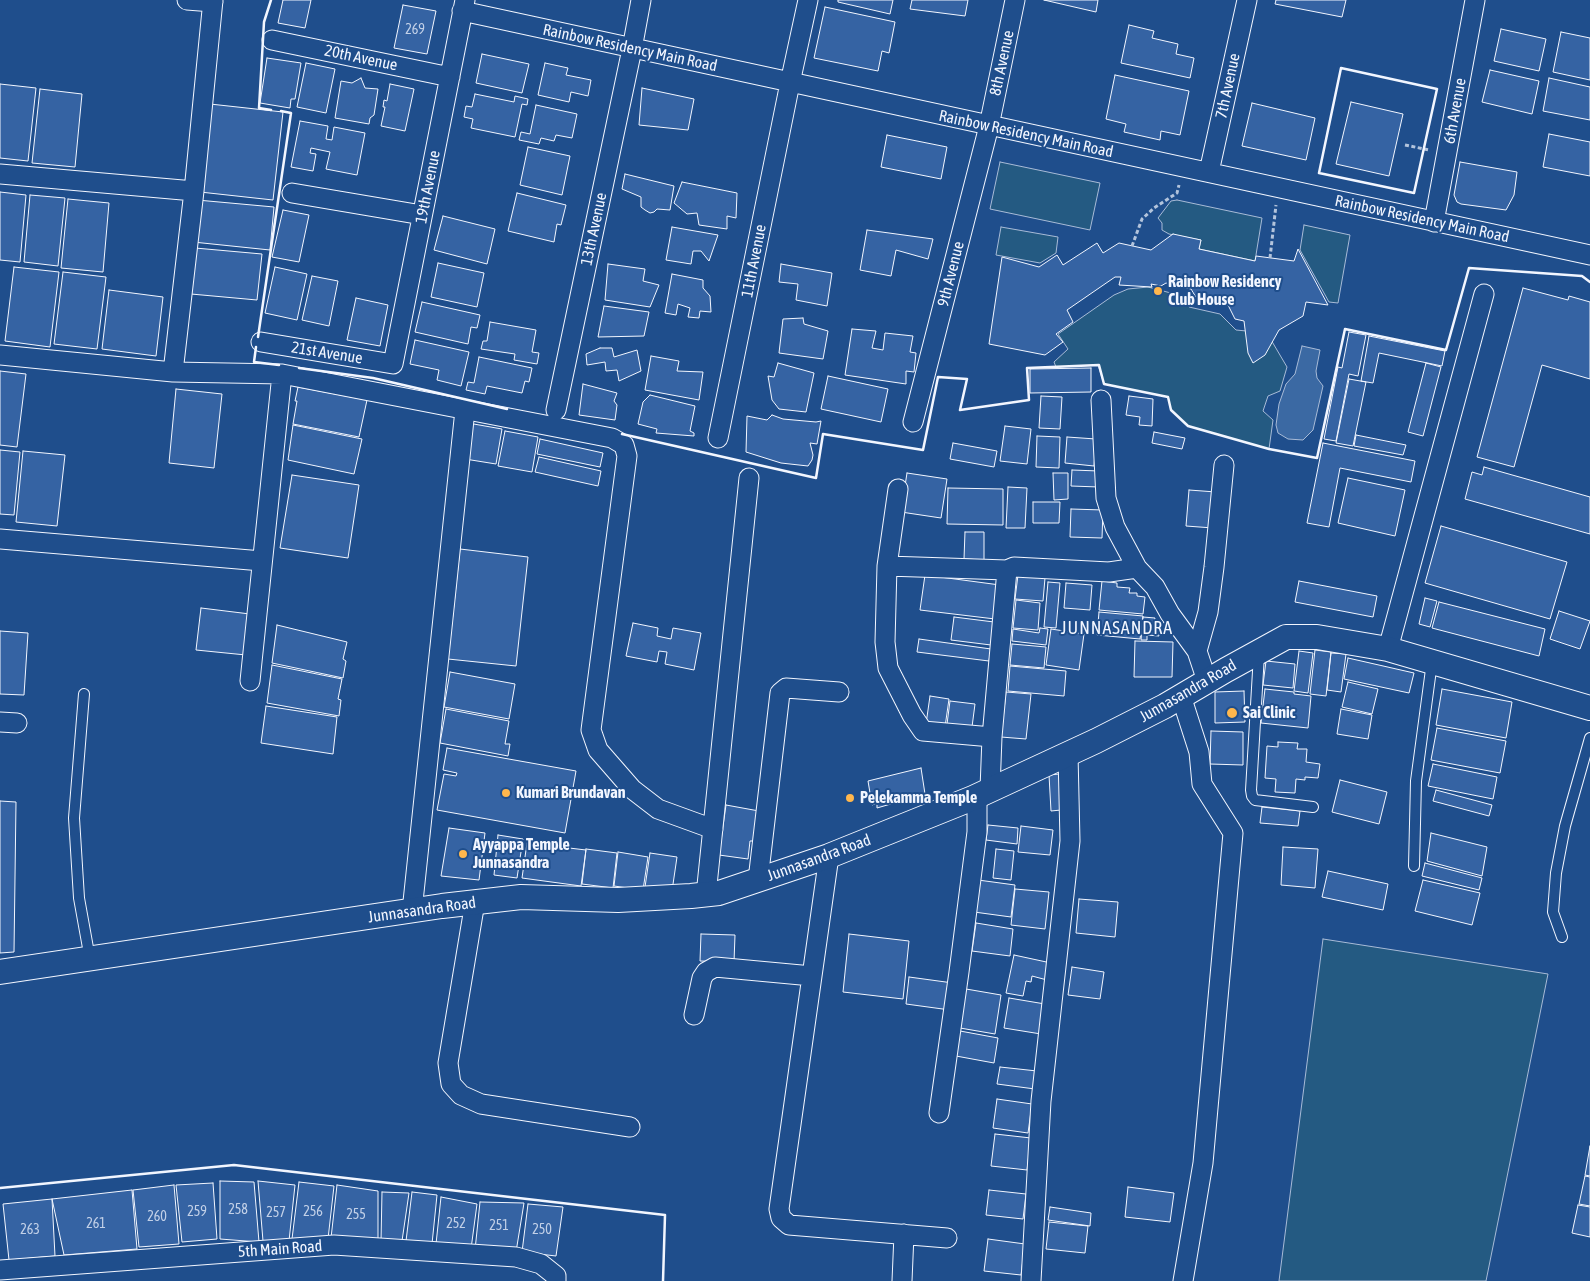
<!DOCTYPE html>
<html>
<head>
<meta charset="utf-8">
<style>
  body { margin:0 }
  canvas { display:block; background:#1f4e8c }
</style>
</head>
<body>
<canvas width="1590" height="1281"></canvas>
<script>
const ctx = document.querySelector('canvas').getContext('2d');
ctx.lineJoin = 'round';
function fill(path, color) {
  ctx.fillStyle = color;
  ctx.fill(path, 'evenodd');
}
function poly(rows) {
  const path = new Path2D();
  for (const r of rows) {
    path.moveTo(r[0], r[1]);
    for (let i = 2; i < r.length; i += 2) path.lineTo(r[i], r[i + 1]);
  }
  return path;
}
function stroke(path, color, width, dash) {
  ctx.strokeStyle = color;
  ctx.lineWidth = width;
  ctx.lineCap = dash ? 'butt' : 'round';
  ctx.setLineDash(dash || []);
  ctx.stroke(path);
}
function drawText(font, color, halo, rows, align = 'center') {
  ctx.font = font + ' "Asap Condensed",sans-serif';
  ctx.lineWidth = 4;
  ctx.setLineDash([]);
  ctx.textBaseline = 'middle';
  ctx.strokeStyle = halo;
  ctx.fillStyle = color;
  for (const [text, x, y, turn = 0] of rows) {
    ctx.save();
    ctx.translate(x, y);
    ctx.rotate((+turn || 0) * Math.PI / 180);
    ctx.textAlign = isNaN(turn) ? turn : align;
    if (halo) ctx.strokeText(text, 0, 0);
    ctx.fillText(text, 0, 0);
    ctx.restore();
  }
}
const green = poly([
  [1000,162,1100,183,1090,230,990,209,1000,162],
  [1177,200,1262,218,1255,261,1199,249,1201,240,1169,234,1162,230,1162,223,1158,218,1171,201,1177,200],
  [1304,225,1350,235,1338,303,1329,302,1300,250,1304,225],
  [1001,227,1058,237,1056,253,1040,263,996,255,1001,227],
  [1148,287,1186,297,1189,307,1220,314,1236,330,1267,333,1287,367,1280,391,1268,396,1263,411,1273,420,1269,449,1188,426,1171,410,1168,397,1104,384,1098,365,1056,367,1054,362,1068,349,1058,334,1114,295,1128,289,1148,287],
  [1323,939,1548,974,1486,1281,1279,1281,1323,939]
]);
fill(green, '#245a82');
stroke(green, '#a8bbd7', 1);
const water = poly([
  [1302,346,1320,350,1316,371,1317,378,1323,386,1313,430,1303,440,1288,439,1278,433,1276,425,1279,404,1286,384,1295,374,1302,346]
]);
fill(water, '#3b69a3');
stroke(water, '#a8bbd7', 1);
const building = poly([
  [283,0,311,0,305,28,278,23,283,0],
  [838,0,893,0,890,14,838,2,838,0],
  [912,0,968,0,965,16,910,9,912,0],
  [1044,0,1098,0,1096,12,1044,0],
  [1276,0,1346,0,1342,17,1275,4,1276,0],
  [403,5,436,11,427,54,394,48,403,5],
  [825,7,895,22,889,53,882,51,878,71,814,58,825,7],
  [1129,25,1154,31,1152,38,1178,44,1176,54,1194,58,1190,78,1121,63,1129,25],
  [1501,29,1546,39,1539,71,1494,61,1501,29],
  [1561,32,1590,38,1590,80,1553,72,1561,32],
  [482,54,529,64,522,93,476,83,482,54],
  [267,58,301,63,295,99,291,99,290,108,260,103,267,58],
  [306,63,335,69,326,113,297,107,306,63],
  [545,63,568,68,566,75,591,80,588,96,571,92,569,102,538,95,545,63],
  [1490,70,1539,81,1532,114,1482,102,1490,70],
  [1115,75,1189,91,1180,135,1161,131,1160,140,1124,132,1126,124,1106,119,1115,75],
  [361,78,365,88,378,89,374,115,370,118,369,124,335,118,341,81,352,83,361,78],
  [1549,78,1590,87,1590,120,1543,111,1549,78],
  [0,84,36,88,28,161,0,158,0,84],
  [390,84,414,89,405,131,381,126,385,107,383,107,384,100,387,101,390,84],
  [642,88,694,99,688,130,639,125,642,88],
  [40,89,82,94,75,167,32,163,40,89],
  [475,94,514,102,515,96,528,99,527,105,522,104,515,137,471,128,473,119,464,117,466,106,472,107,475,94],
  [1351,102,1403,114,1389,176,1336,164,1351,102],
  [1252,103,1315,118,1306,160,1242,146,1252,103],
  [210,104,283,112,273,200,200,192,210,104],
  [536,105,577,114,572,138,556,135,554,141,541,138,539,144,519,140,521,132,530,134,536,105],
  [300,121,328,126,326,139,332,140,334,127,365,133,357,175,326,169,330,152,311,148,310,153,316,154,313,171,291,167,300,121],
  [1549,134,1590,142,1590,176,1543,167,1549,134],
  [887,135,947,147,941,179,881,167,887,135],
  [528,147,570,156,562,195,520,185,528,147],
  [1460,162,1517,172,1514,195,1506,210,1461,204,1457,202,1454,195,1460,162],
  [625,174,674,186,670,210,657,209,654,212,650,213,645,210,641,207,641,197,622,189,625,174],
  [682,182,737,193,736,218,727,216,727,229,699,225,697,213,687,214,674,203,682,182],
  [0,192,26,195,20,262,0,260,0,192],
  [517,193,566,205,561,225,557,224,554,242,508,231,517,193],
  [30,195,65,198,58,266,24,262,30,195],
  [68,199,109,203,103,272,61,268,68,199],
  [197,200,274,207,270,250,193,242,197,200],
  [283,210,309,215,299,262,272,257,283,210],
  [443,216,495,229,487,264,434,250,443,216],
  [672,227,718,235,709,261,701,251,693,251,691,264,666,260,672,227],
  [867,230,933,239,928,259,896,250,891,276,860,270,867,230],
  [1173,234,1201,240,1199,249,1255,261,1256,256,1294,261,1298,249,1328,305,1306,302,1303,316,1279,330,1265,355,1253,363,1248,353,1244,321,1235,319,1228,305,1197,299,1191,289,1166,283,1161,286,1151,284,1152,287,1119,285,1121,277,1115,277,1067,310,1073,322,1056,334,1063,342,1045,355,989,344,1002,257,1039,267,1057,255,1063,265,1097,243,1103,253,1119,243,1151,250,1173,234],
  [195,248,262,254,257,300,191,294,195,248],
  [438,263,484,273,477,307,431,297,438,263],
  [608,264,645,269,643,281,659,285,650,307,605,300,608,264],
  [781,264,832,273,827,306,796,300,798,284,779,282,781,264],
  [14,267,59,272,50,347,5,341,14,267],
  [275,267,307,274,297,320,265,313,275,267],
  [63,272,106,277,97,349,54,344,63,272],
  [672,274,703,280,703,288,710,296,711,312,700,311,699,318,688,317,690,308,678,304,676,315,665,313,672,274],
  [312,276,338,281,329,326,302,320,312,276],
  [1523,288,1568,300,1569,296,1590,302,1590,379,1542,365,1514,467,1477,457,1523,288],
  [109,290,163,297,156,356,102,349,109,290],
  [356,298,388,305,380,346,347,340,356,298],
  [422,302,480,315,477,328,471,327,468,344,415,332,422,302],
  [604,306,649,312,644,336,598,337,604,306],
  [803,318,804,324,828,331,823,359,779,353,783,319,803,318],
  [490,322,536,330,532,352,539,353,537,364,514,360,515,354,481,349,483,341,487,341,490,322],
  [852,329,876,331,872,348,883,350,885,333,913,336,910,352,916,353,914,372,906,371,906,384,845,375,852,329],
  [1349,332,1366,335,1358,376,1349,374,1336,441,1324,439,1338,367,1342,368,1349,332],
  [1369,336,1445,351,1442,366,1379,353,1373,383,1361,381,1369,336],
  [415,340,469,352,461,386,437,380,439,370,410,364,415,340],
  [600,348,612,348,614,357,637,350,641,371,619,381,617,370,606,371,605,362,587,365,586,354,600,348],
  [651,356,679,361,677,371,703,372,699,400,645,390,651,356],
  [479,357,532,368,529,382,525,381,522,393,487,386,485,394,466,390,468,382,474,383,479,357],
  [778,363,814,373,806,412,779,409,772,400,768,376,774,377,778,363],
  [1426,363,1441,367,1423,436,1408,432,1426,363],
  [1091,368,1091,392,1030,393,1030,369,1091,368],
  [0,371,26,374,17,447,0,445,0,371],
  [828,376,888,389,881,422,821,409,828,376],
  [1349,379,1366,382,1353,446,1336,443,1349,379],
  [583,384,617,393,614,401,617,405,615,420,579,415,583,384],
  [298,387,367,400,359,437,293,424,297,401,295,401,298,387],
  [176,389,222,394,214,468,169,463,176,389],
  [650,395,695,406,690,431,694,433,694,436,656,433,657,429,638,424,643,402,650,395],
  [1041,396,1062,397,1060,429,1039,428,1041,396],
  [1129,396,1153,399,1152,426,1139,425,1140,417,1126,415,1129,396],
  [772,415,783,419,816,422,821,421,817,444,810,443,813,455,812,460,808,466,781,463,746,452,747,416,767,420,772,415],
  [468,423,502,429,496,464,465,459,468,423],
  [293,425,362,439,354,474,288,460,293,425],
  [1005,426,1031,429,1027,464,1000,461,1005,426],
  [505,431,538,437,532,472,498,466,505,431],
  [1154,432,1185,438,1182,449,1152,443,1154,432],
  [1356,435,1406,445,1403,455,1354,446,1356,435],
  [1037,436,1060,437,1059,468,1036,467,1037,436],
  [1067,437,1096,439,1094,466,1065,463,1067,437],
  [540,439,603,453,600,467,537,454,540,439],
  [953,443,997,451,994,467,950,459,953,443],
  [1323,443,1415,461,1411,482,1340,468,1329,527,1307,523,1323,443],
  [0,450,20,452,14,515,0,514,0,450],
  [23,451,65,455,57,526,16,522,23,451],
  [539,457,601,471,598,486,535,472,539,457],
  [1484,467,1590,497,1590,534,1465,499,1472,472,1482,475,1484,467],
  [1072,470,1099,471,1099,487,1071,486,1072,470],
  [907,473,947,479,941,518,901,512,907,473],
  [1053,473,1068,473,1068,499,1054,500,1053,473],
  [292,475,359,485,348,558,280,548,292,475],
  [1348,478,1405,490,1395,536,1338,523,1348,478],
  [1008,487,1027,488,1025,528,1006,528,1008,487],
  [948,488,1003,489,1003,525,947,524,948,488],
  [1189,490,1216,492,1213,528,1186,526,1189,490],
  [1033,502,1060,502,1059,523,1033,523,1033,502],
  [1071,509,1103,510,1102,538,1070,537,1071,509],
  [1441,526,1567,562,1550,619,1425,583,1441,526],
  [965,532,984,532,984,560,964,559,965,532],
  [460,549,528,557,516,666,448,659,460,549],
  [925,575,1000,585,995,619,920,610,925,575],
  [1018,575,1045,578,1043,601,1015,599,1018,575],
  [1102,581,1117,583,1117,587,1130,588,1129,593,1137,593,1137,596,1145,597,1143,614,1099,610,1102,581],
  [1299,581,1377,596,1373,617,1295,602,1299,581],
  [1048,582,1060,583,1056,628,1044,627,1048,582],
  [1066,583,1092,585,1090,610,1064,608,1066,583],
  [1425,598,1437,601,1430,627,1419,624,1425,598],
  [1016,600,1040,603,1038,630,1013,628,1016,600],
  [1439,602,1545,629,1539,656,1432,628,1439,602],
  [201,608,250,614,246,655,196,650,201,608],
  [1559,611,1590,621,1580,649,1550,639,1559,611],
  [1099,612,1143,616,1140,639,1097,635,1099,612],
  [954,617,994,622,991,645,951,640,954,617],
  [1143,617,1155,618,1154,623,1160,624,1159,636,1147,635,1147,640,1141,640,1143,617],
  [633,623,658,628,657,636,671,639,673,628,701,633,694,670,665,664,667,652,659,651,657,662,626,656,633,623],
  [277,625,347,642,343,659,346,661,343,678,272,663,277,625],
  [1040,628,1048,629,1046,645,1012,641,1013,629,1039,633,1040,628],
  [1051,629,1084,634,1079,670,1046,665,1051,629],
  [0,631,28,633,24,695,0,694,0,631],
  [919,639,991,649,989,661,917,652,919,639],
  [1135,641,1173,642,1172,677,1134,677,1135,641],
  [1012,644,1046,647,1044,668,1010,665,1012,644],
  [1315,650,1331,652,1326,696,1310,694,1315,650],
  [1299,651,1313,653,1308,693,1294,691,1299,651],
  [1331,653,1346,654,1341,692,1327,690,1331,653],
  [1348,658,1414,673,1409,693,1344,679,1348,658],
  [1266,661,1295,664,1293,688,1263,685,1266,661],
  [272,665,342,679,338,699,341,700,339,716,267,703,272,665],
  [1010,666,1066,671,1064,696,1008,691,1010,666],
  [450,672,515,684,509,719,444,707,450,672],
  [1348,682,1378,689,1372,714,1342,707,1348,682],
  [1265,689,1294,692,1294,694,1311,696,1308,728,1261,723,1265,689],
  [1442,689,1512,702,1506,738,1436,725,1442,689],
  [1244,691,1245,722,1215,723,1215,692,1244,691],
  [1006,692,1031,694,1026,739,1001,737,1006,692],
  [930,696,949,699,945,727,926,724,930,696],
  [950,701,975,704,972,727,947,724,950,701],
  [266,706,337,717,333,754,261,743,266,706],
  [446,709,509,721,505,744,510,744,508,756,440,743,446,709],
  [1341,709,1372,715,1368,739,1337,734,1341,709],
  [1437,728,1506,741,1500,773,1431,760,1437,728],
  [1211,731,1243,732,1243,765,1210,764,1211,731],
  [1278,742,1298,743,1297,749,1307,749,1306,762,1320,764,1318,778,1305,777,1305,780,1296,779,1295,793,1275,792,1276,779,1265,778,1267,746,1278,747,1278,742],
  [447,748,576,771,565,833,437,810,444,774,456,776,457,773,443,770,447,748],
  [1433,764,1497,777,1493,799,1428,786,1433,764],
  [921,768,925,794,877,808,877,803,872,805,868,781,921,768],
  [1059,774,1061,810,1051,811,1049,775,1059,774],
  [1340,780,1387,792,1379,824,1332,812,1340,780],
  [1436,790,1492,805,1489,816,1433,801,1436,790],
  [0,801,16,802,14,952,0,953,0,801],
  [726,805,759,811,755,841,750,841,748,859,719,855,726,805],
  [1262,807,1300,811,1298,826,1260,823,1262,807],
  [988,825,1018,828,1017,844,986,840,988,825],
  [1021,826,1053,830,1050,855,1018,852,1021,826],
  [449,828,485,833,479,880,441,876,449,828],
  [1431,833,1487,847,1482,876,1427,861,1431,833],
  [498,835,523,839,517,878,494,875,498,835],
  [527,843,586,850,581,886,522,878,527,843],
  [1283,847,1318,849,1315,888,1281,885,1283,847],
  [586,849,617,853,613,888,582,884,586,849],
  [996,849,1014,851,1011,880,993,878,996,849],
  [618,852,648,857,643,890,614,886,618,852],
  [650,853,677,857,672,891,645,887,650,853],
  [1425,863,1482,878,1479,890,1422,876,1425,863],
  [1328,871,1388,884,1383,910,1322,897,1328,871],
  [978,880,1015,885,1011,917,974,912,978,880],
  [1423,880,1480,893,1472,925,1415,911,1423,880],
  [1015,889,1049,892,1045,929,1011,925,1015,889],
  [1079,899,1118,902,1115,937,1076,933,1079,899],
  [976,923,1013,929,1010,956,972,951,976,923],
  [701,934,735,935,734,962,700,961,701,934],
  [849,934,909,941,903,999,843,992,849,934],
  [1014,955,1051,963,1047,980,1032,976,1031,982,1026,981,1023,996,1006,993,1014,955],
  [1072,967,1104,972,1100,999,1068,995,1072,967],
  [909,977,953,983,950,1010,906,1004,909,977],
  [966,989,1001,995,995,1034,960,1028,966,989],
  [1009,998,1045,1004,1041,1034,1004,1028,1009,998],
  [960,1031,998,1038,994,1063,956,1056,960,1031],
  [1000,1067,1037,1071,1035,1089,997,1084,1000,1067],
  [997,1099,1032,1104,1028,1133,993,1128,997,1099],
  [995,1134,1031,1138,1027,1170,991,1166,995,1134],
  [1590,1146,1590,1176,1585,1175,1590,1146],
  [1585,1176,1590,1177,1590,1206,1579,1204,1585,1176],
  [220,1181,254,1182,259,1242,220,1239,220,1181],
  [258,1181,295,1185,289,1241,263,1241,258,1181],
  [299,1182,334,1186,328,1239,292,1239,299,1182],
  [213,1183,217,1239,182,1242,176,1185,213,1183],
  [174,1185,179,1244,139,1247,133,1190,174,1185],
  [337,1185,378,1191,378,1241,331,1238,337,1185],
  [1128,1187,1174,1193,1170,1222,1125,1217,1128,1187],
  [132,1190,137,1249,64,1255,52,1199,132,1190],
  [989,1190,1026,1194,1023,1219,986,1215,989,1190],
  [382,1192,409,1193,402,1241,381,1241,382,1192],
  [412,1192,437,1195,432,1244,406,1241,412,1192],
  [441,1197,477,1204,471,1249,436,1244,441,1197],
  [52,1199,55,1256,9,1260,3,1204,52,1199],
  [480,1202,524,1203,516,1252,475,1250,480,1202],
  [528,1204,563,1207,556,1256,522,1252,528,1204],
  [1578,1205,1590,1207,1590,1237,1572,1233,1578,1205],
  [1050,1207,1091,1213,1090,1226,1048,1220,1050,1207],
  [1049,1222,1088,1226,1085,1253,1046,1249,1049,1222],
  [988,1239,1025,1244,1021,1275,984,1271,988,1239]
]);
fill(building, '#3563a3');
stroke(building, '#f2f6ff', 1);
const service = poly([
  [1259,654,1251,790,1252,796,1255,800,1313,807],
  [84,694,74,818,79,898,90,959],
  [1414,866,1416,781,1432,662],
  [1562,937,1553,912,1556,873,1565,826,1590,738]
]);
const minor = poly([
  [187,0,213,2],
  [462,11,1590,255],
  [272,40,450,77],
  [1209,172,1247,0],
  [0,174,194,191],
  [292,193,422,215],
  [1434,222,1475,0],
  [261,342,393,364,465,0],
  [0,355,173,372,282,374,612,438,624,445,627,456,591,730,598,750,632,789,658,809,713,829],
  [173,372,194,191,213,0],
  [1101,400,1106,498,1115,527,1137,568,1155,587,1170,614,1197,651,1207,681],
  [556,410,632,49,641,0],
  [913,422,989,126,1015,0],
  [718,438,790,83,808,0],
  [898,489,887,566,885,642,888,668,912,715,923,731,992,737],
  [0,539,262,561],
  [887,566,1007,570,992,737,990,789],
  [1007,570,1014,567,1109,572,1137,568],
  [1388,649,1484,294],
  [1197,651,1208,612,1214,567,1224,465],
  [250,681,282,374],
  [1181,696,1199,752,1202,784,1233,833,1203,1163,1183,1281],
  [0,722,17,723],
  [829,856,779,1209,781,1218,789,1225,947,1238],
  [758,880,780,693,786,688,839,692],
  [706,895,749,478],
  [475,902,448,1063,451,1084,461,1095,481,1104,630,1127],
  [412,911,465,410],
  [694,1015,702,978,706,972,715,967,812,976],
  [939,1113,959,972,977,832,977,796],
  [0,1270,334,1245,516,1257,541,1264,556,1276,556,1281],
  [902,1281,904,1234],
  [1031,1281,1041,1101,1070,841,1068,754]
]);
const tertiary = poly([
  [0,972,442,906,521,897,618,900,691,896,719,893,829,856,973,798,1096,741,1165,706,1226,670,1286,637,1317,637,1388,649,1590,708]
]);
stroke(service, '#f2f6ff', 12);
stroke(minor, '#f2f6ff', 21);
stroke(tertiary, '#f2f6ff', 26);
stroke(poly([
  [1405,145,1429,150],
  [1132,246,1142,219,1154,208,1177,193,1179,185],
  [1270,258,1276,205]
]), '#b3c4dc', 3, [4, 2.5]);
stroke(service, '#1f4e8c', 10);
stroke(minor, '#1f4e8c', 19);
stroke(tertiary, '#1f4e8c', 24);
stroke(poly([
  [271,0,264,22,259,108,271,110],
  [1341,68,1437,89,1414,193,1319,173,1341,68],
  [258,337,291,113,281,111],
  [256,347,254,362,279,365],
  [299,368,373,378,507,409],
  [622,434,816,478,823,434,923,450,938,377,967,379,960,410,1029,400,1027,368,1099,365,1104,384,1168,397,1171,410,1188,426,1269,449,1317,458,1345,329,1446,350,1469,268,1582,276,1590,282],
  [0,1188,234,1165,665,1215,663,1281]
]), '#f2f6ff', 2.5);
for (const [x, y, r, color] of [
  [1158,291,5,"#ffb74d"],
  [1232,713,6,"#ffb74d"],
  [506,793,5,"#ffb74d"],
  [850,798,5,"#ffb74d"],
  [463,854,5,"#ffb74d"]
]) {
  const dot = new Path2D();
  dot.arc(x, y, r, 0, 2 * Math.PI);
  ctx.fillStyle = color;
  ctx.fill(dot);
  stroke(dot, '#1f4e8c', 2);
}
drawText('14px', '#c3d1e8', null, [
  ["269",415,30],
  ["258",238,1210],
  ["259",197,1212],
  ["256",313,1212],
  ["257",276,1213],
  ["255",356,1215],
  ["260",157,1217],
  ["261",96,1224],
  ["252",456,1224],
  ["251",499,1226],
  ["263",30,1230],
  ["250",542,1230]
]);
drawText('16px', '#f2f6ff', '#1f4e8c', [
  ["Rainbow Residency Main Road",630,48,12],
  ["20th Avenue",361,58,12],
  ["8th Avenue",1002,63,-78],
  ["7th Avenue",1228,86,-78],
  ["6th Avenue",1455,111,-80],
  ["Rainbow Residency Main Road",1026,134,12],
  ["19th Avenue",428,187,-79],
  ["Rainbow Residency Main Road",1422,219,12],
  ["13th Avenue",594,229,-78],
  ["11th Avenue",754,261,-79],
  ["9th Avenue",951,274,-76],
  ["21st Avenue",327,353,9],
  ["Junnasandra Road",1188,691,-30],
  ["Junnasandra Road",819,858,-20],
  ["Junnasandra Road",422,910,-8],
  ["5th Main Road",280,1249,-4]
]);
drawText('bold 16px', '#f2f6ff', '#1f4e8c', [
  ["Rainbow Residency",1168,282],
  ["Club House",1168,300],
  ["Sai Clinic",1243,713],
  ["Kumari Brundavan",516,793],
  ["Pelekamma Temple",860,798],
  ["Ayyappa Temple",473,845],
  ["Junnasandra",473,863]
], 'left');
ctx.letterSpacing = '1px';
drawText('18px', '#f2f6ff', '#1f4e8c', [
  ["JUNNASANDRA",1117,628]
]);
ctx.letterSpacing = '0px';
</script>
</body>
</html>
